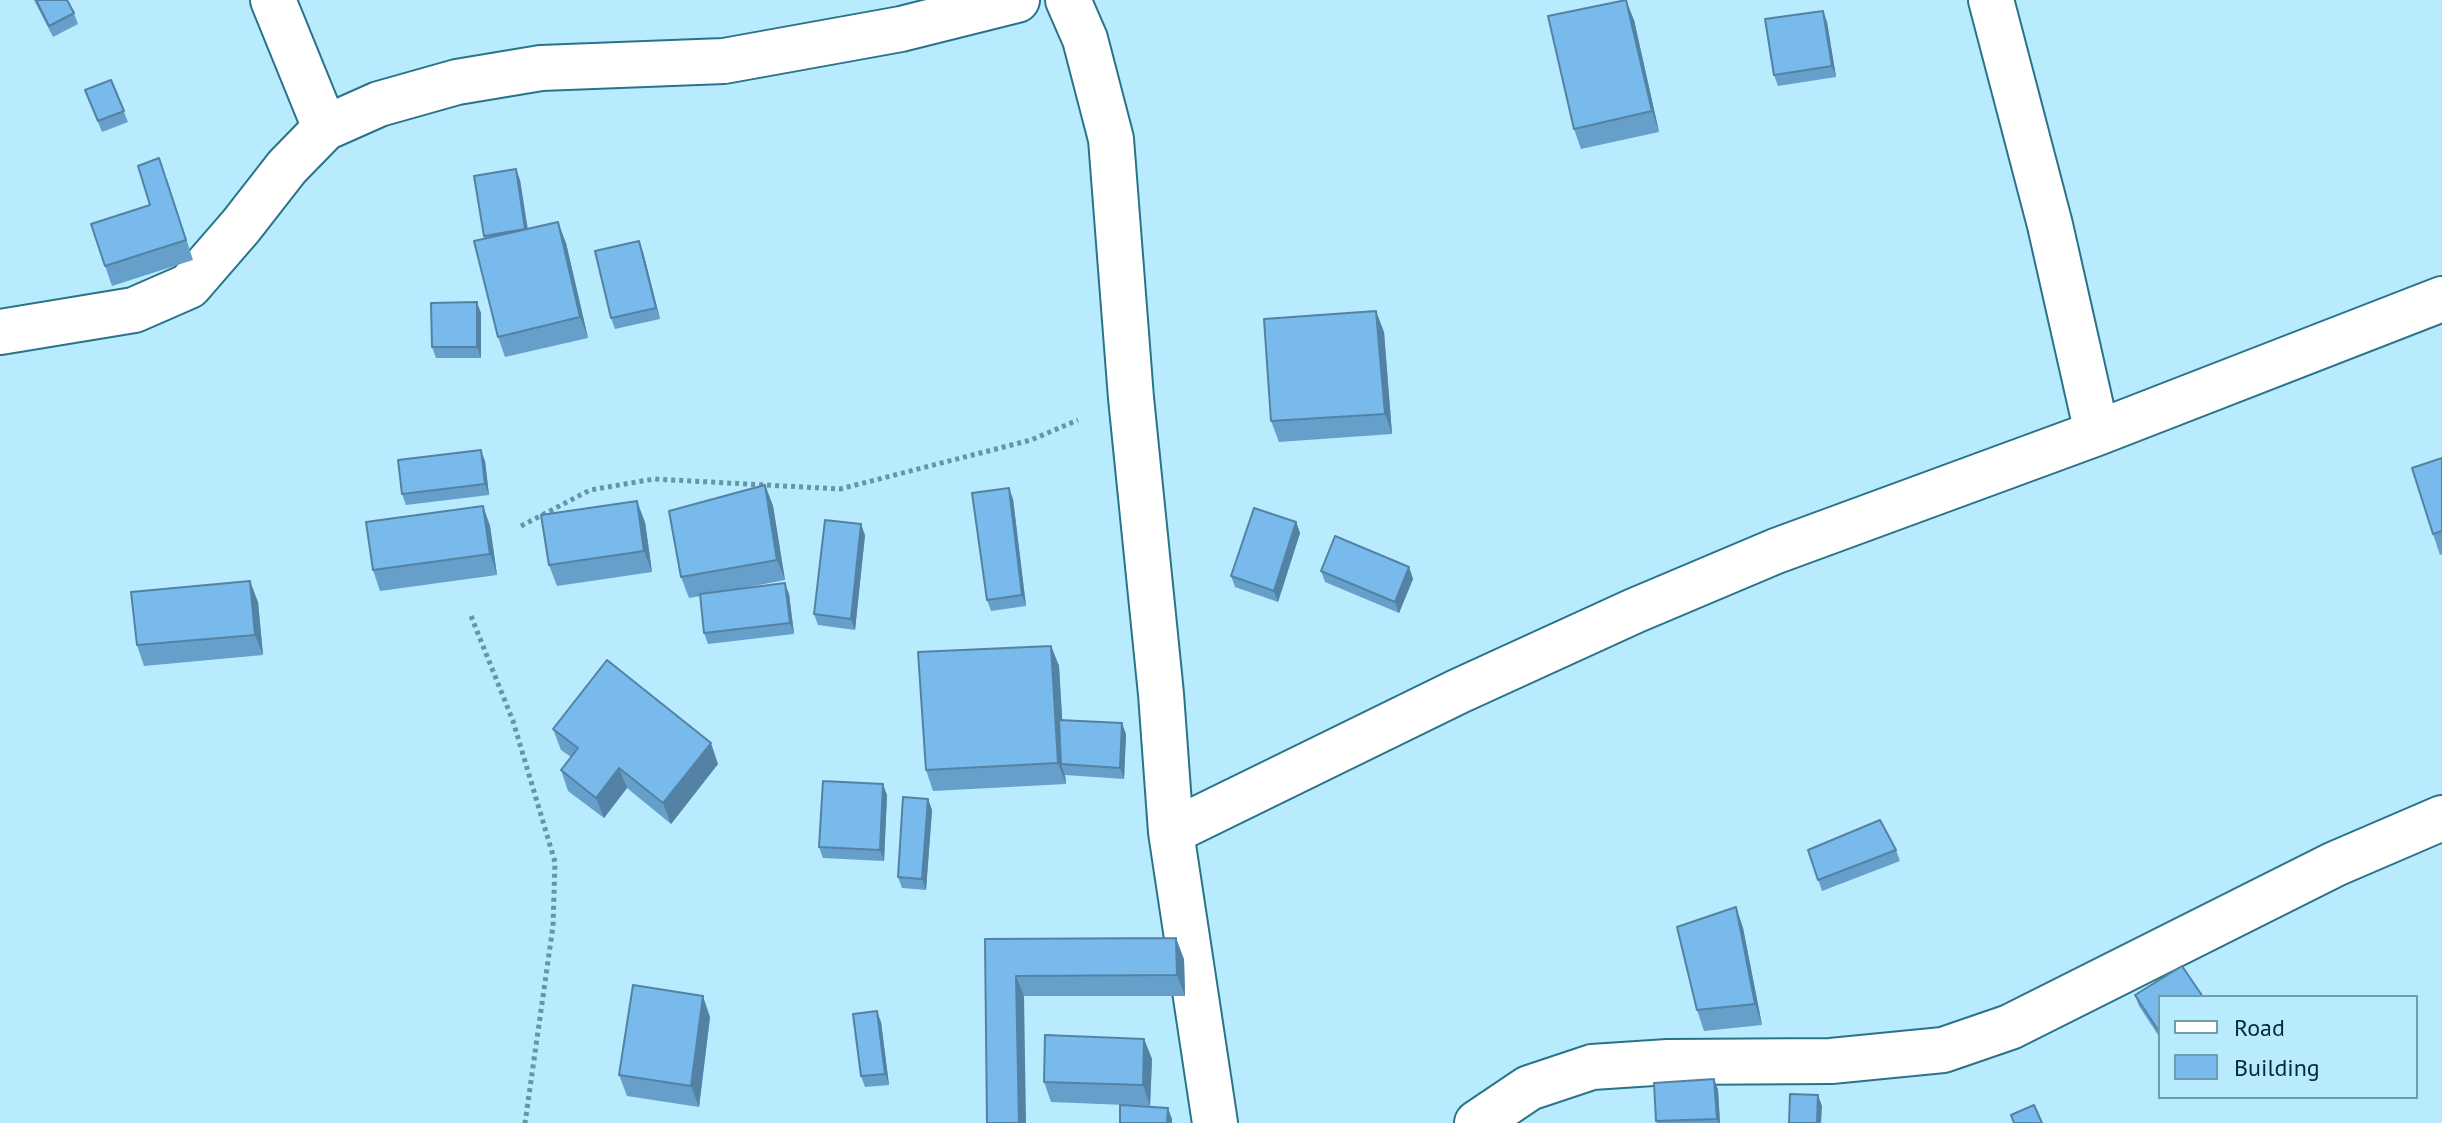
<!DOCTYPE html>
<html>
<head>
<meta charset="utf-8">
<style>
  body { margin:0 }
  #map { position:relative; width:2442px; height:1123px; overflow:hidden; background:#b7ebfd; font-family:"PT Sans",sans-serif }
  canvas { display:block }
  .legend { position:absolute; left:2158px; top:995px; width:260px; height:104px; box-sizing:border-box; background:#b7ebfd; border:2px solid #6e9eae; margin:0; padding:10px 14px; list-style:none; font-size:24px; color:#002b37 }
  .legend li { display:flex; align-items:center; gap:16px; height:40px }
  .legend b { width:40px; border:2px solid #6e9eae }
</style>
</head>
<body>
<div id="map">
<canvas width="2442" height="1123"></canvas>
<ul class="legend">
<li><b style="height:10px;background:#fff"></b>Road</li>
<li><b style="height:22px;background:#77baeb"></b>Building</li>
</ul>
</div>
<script>
const ctx = document.querySelector('canvas').getContext('2d');
ctx.lineJoin = 'round';
function poly(rows) {
  const path = new Path2D();
  for (const r of rows) {
    path.moveTo(r[0], r[1]);
    for (let i = 2; i < r.length; i += 2) path.lineTo(r[i], r[i + 1]);
  }
  return path;
}
function stroke(path, color, width, dash) {
  ctx.strokeStyle = color;
  ctx.lineWidth = width;
  ctx.lineCap = dash ? 'butt' : 'round';
  ctx.setLineDash(dash || []);
  ctx.stroke(path);
}
function fill(path, color) {
  ctx.fillStyle = color;
  ctx.fill(path, 'evenodd');
}
const street = poly([
  [273,0,325,128],
  [1068,0,1085,39,1111,139,1131,398,1161,694,1171,832,1215,1123],
  [1991,0,2050,225,2097,433],
  [0,332,134,310,189,286,241,226,287,167,325,128,379,104,457,82,541,68,724,61,901,29,1017,0],
  [1171,832,1459,691,1634,611,1776,551,2097,433,2442,299],
  [1477,1123,1529,1088,1592,1067,1668,1062,1831,1061,1943,1050,2010,1027,2335,864,2442,818]
]);
stroke(street, '#2a7389', 48);
stroke(poly([
  [521,526,590,490,654,479,840,489,1031,440,1078,420],
  [471,616,513,721,555,862,553,926,525,1123]
]), '#6696a5', 5, [4, 4]);
stroke(street, '#fff', 44);
fill(poly([
  [34,0,67,0,74,13,78,24,53,37],
  [1823,11,1827,22,1836,77,1778,86,1774,75],
  [1634,20,1659,132,1581,149,1574,129],
  [111,80,128,122,102,132,85,90],
  [167,179,193,260,112,286,105,266,150,205],
  [520,180,528,229,566,243,588,338,505,357,498,337,484,236],
  [643,252,660,319,615,329,611,318],
  [481,313,481,358,436,358,432,347],
  [1384,332,1392,434,1279,442,1271,421],
  [2442,458,2442,554,2440,555,2433,534],
  [485,461,489,495,406,505,402,494],
  [765,485,773,506,785,580,733,590,789,594,794,634,708,644,704,633,700,596,689,598,681,577],
  [1013,499,1026,606,991,611,987,600],
  [483,506,490,526,497,575,380,591,373,570],
  [645,522,652,572,557,586,549,565],
  [1296,522,1300,533,1278,602,1235,587,1231,576],
  [865,535,855,630,818,625,814,614],
  [1409,567,1413,579,1399,613,1325,582,1321,571],
  [258,602,263,655,144,666,137,645],
  [1051,646,1059,666,1062,720,1126,734,1124,779,1065,775,1066,784,933,791,926,770],
  [553,729,718,764,671,824,627,788,604,818,568,791,561,770,571,757,561,750],
  [887,795,884,861,823,858,819,847],
  [928,799,932,810,926,890,902,888,898,877],
  [1808,850,1896,850,1900,861,1822,891],
  [1736,907,1743,928,1762,1025,1704,1031,1697,1010],
  [985,939,1184,959,1185,996,1024,996],
  [2135,995,2160,997,2160,1038,2139,1006],
  [710,1017,699,1107,627,1096,619,1075],
  [881,1022,889,1085,865,1087,861,1076],
  [1144,1039,1152,1059,1150,1106,1051,1102,1044,1082],
  [1714,1079,1718,1090,1720,1123,1657,1123,1656,1121]
]), '#66a0ca');
fill(poly([
  [1626,0,1634,20,1659,132,1652,111],
  [1823,11,1827,22,1836,77,1832,66],
  [516,169,520,180,529,240,525,229],
  [558,222,566,243,588,338,580,317],
  [639,241,643,252,660,319,656,308],
  [477,302,481,313,481,358,477,347],
  [1376,311,1384,332,1392,434,1385,414],
  [481,450,485,461,489,495,485,484],
  [765,485,773,506,785,580,777,560],
  [1009,488,1013,499,1026,606,1022,595],
  [637,501,645,522,652,572,644,551],
  [483,506,490,526,497,575,490,554],
  [1296,522,1300,533,1278,602,1274,591],
  [861,524,865,535,855,630,851,619],
  [1409,567,1413,579,1399,613,1395,602],
  [250,581,258,602,263,655,255,635],
  [785,583,789,594,794,634,790,623],
  [1051,646,1059,666,1065,765,1061,764,1065,775,1066,784,1058,763],
  [1122,723,1126,734,1124,779,1120,768],
  [711,743,718,764,671,824,663,803],
  [619,768,627,788,604,818,596,798],
  [883,784,887,795,884,861,880,850],
  [928,799,932,810,926,890,922,879],
  [1736,907,1743,928,1762,1025,1755,1004],
  [1176,938,1184,959,1185,996,1177,975],
  [1016,976,1024,996,1026,1123,1019,1123],
  [703,996,710,1017,699,1107,691,1086],
  [877,1011,881,1022,889,1085,885,1074],
  [1144,1039,1152,1059,1150,1106,1143,1085],
  [1714,1079,1718,1090,1720,1123,1718,1123,1717,1119],
  [1818,1095,1822,1106,1821,1123,1817,1123],
  [1168,1108,1172,1119,1172,1123,1167,1123]
]), '#5382a4');
const building = poly([
  [36,0,67,0,74,13,49,26,36,0],
  [1626,0,1652,111,1574,129,1548,16,1626,0],
  [1823,11,1832,66,1774,75,1765,19,1823,11],
  [111,80,124,111,98,121,85,90,111,80],
  [159,158,186,240,105,266,91,224,150,205,138,166,159,158],
  [516,169,525,229,484,236,474,176,516,169],
  [558,222,580,317,498,337,474,241,558,222],
  [639,241,656,308,611,318,595,251,639,241],
  [477,302,477,347,432,347,431,303,477,302],
  [1376,311,1385,414,1271,421,1264,319,1376,311],
  [481,450,485,484,402,494,398,460,481,450],
  [2442,458,2442,531,2433,534,2412,468,2442,458],
  [765,485,777,560,681,577,669,511,765,485],
  [1009,488,1022,595,987,600,972,493,1009,488],
  [637,501,644,551,549,565,541,515,637,501],
  [483,506,490,554,373,570,366,522,483,506],
  [1254,508,1296,522,1274,591,1231,576,1254,508],
  [825,520,861,524,851,619,814,614,825,520],
  [1335,536,1409,567,1395,602,1321,571,1335,536],
  [250,581,255,635,137,645,131,592,250,581],
  [785,583,790,623,704,633,700,594,785,583],
  [1051,646,1058,763,926,770,918,652,1051,646],
  [607,660,711,743,663,803,619,768,596,798,561,770,578,748,553,729,607,660],
  [1059,720,1122,723,1120,768,1061,764,1059,720],
  [823,781,883,784,880,850,819,847,823,781],
  [903,797,928,799,922,879,898,877,903,797],
  [1880,820,1896,850,1818,880,1808,850,1880,820],
  [1736,907,1755,1004,1697,1010,1677,927,1736,907],
  [1176,938,1177,975,1016,976,1019,1123,987,1123,985,939,1176,938],
  [2182,966,2203,997,2160,997,2160,1033,2135,995,2182,966],
  [633,985,703,996,691,1086,619,1075,633,985],
  [877,1011,885,1074,861,1076,853,1014,877,1011],
  [1045,1035,1144,1039,1143,1085,1044,1082,1045,1035],
  [1714,1079,1717,1119,1656,1121,1654,1083,1714,1079],
  [1790,1094,1818,1095,1817,1123,1789,1123,1790,1094],
  [1120,1105,1168,1108,1167,1123,1120,1123,1120,1105],
  [2034,1105,2042,1123,2014,1123,2011,1115,2034,1105]
]);
fill(building, '#77baeb');
stroke(building, '#5382a4', 2);
</script>
</body>
</html>
